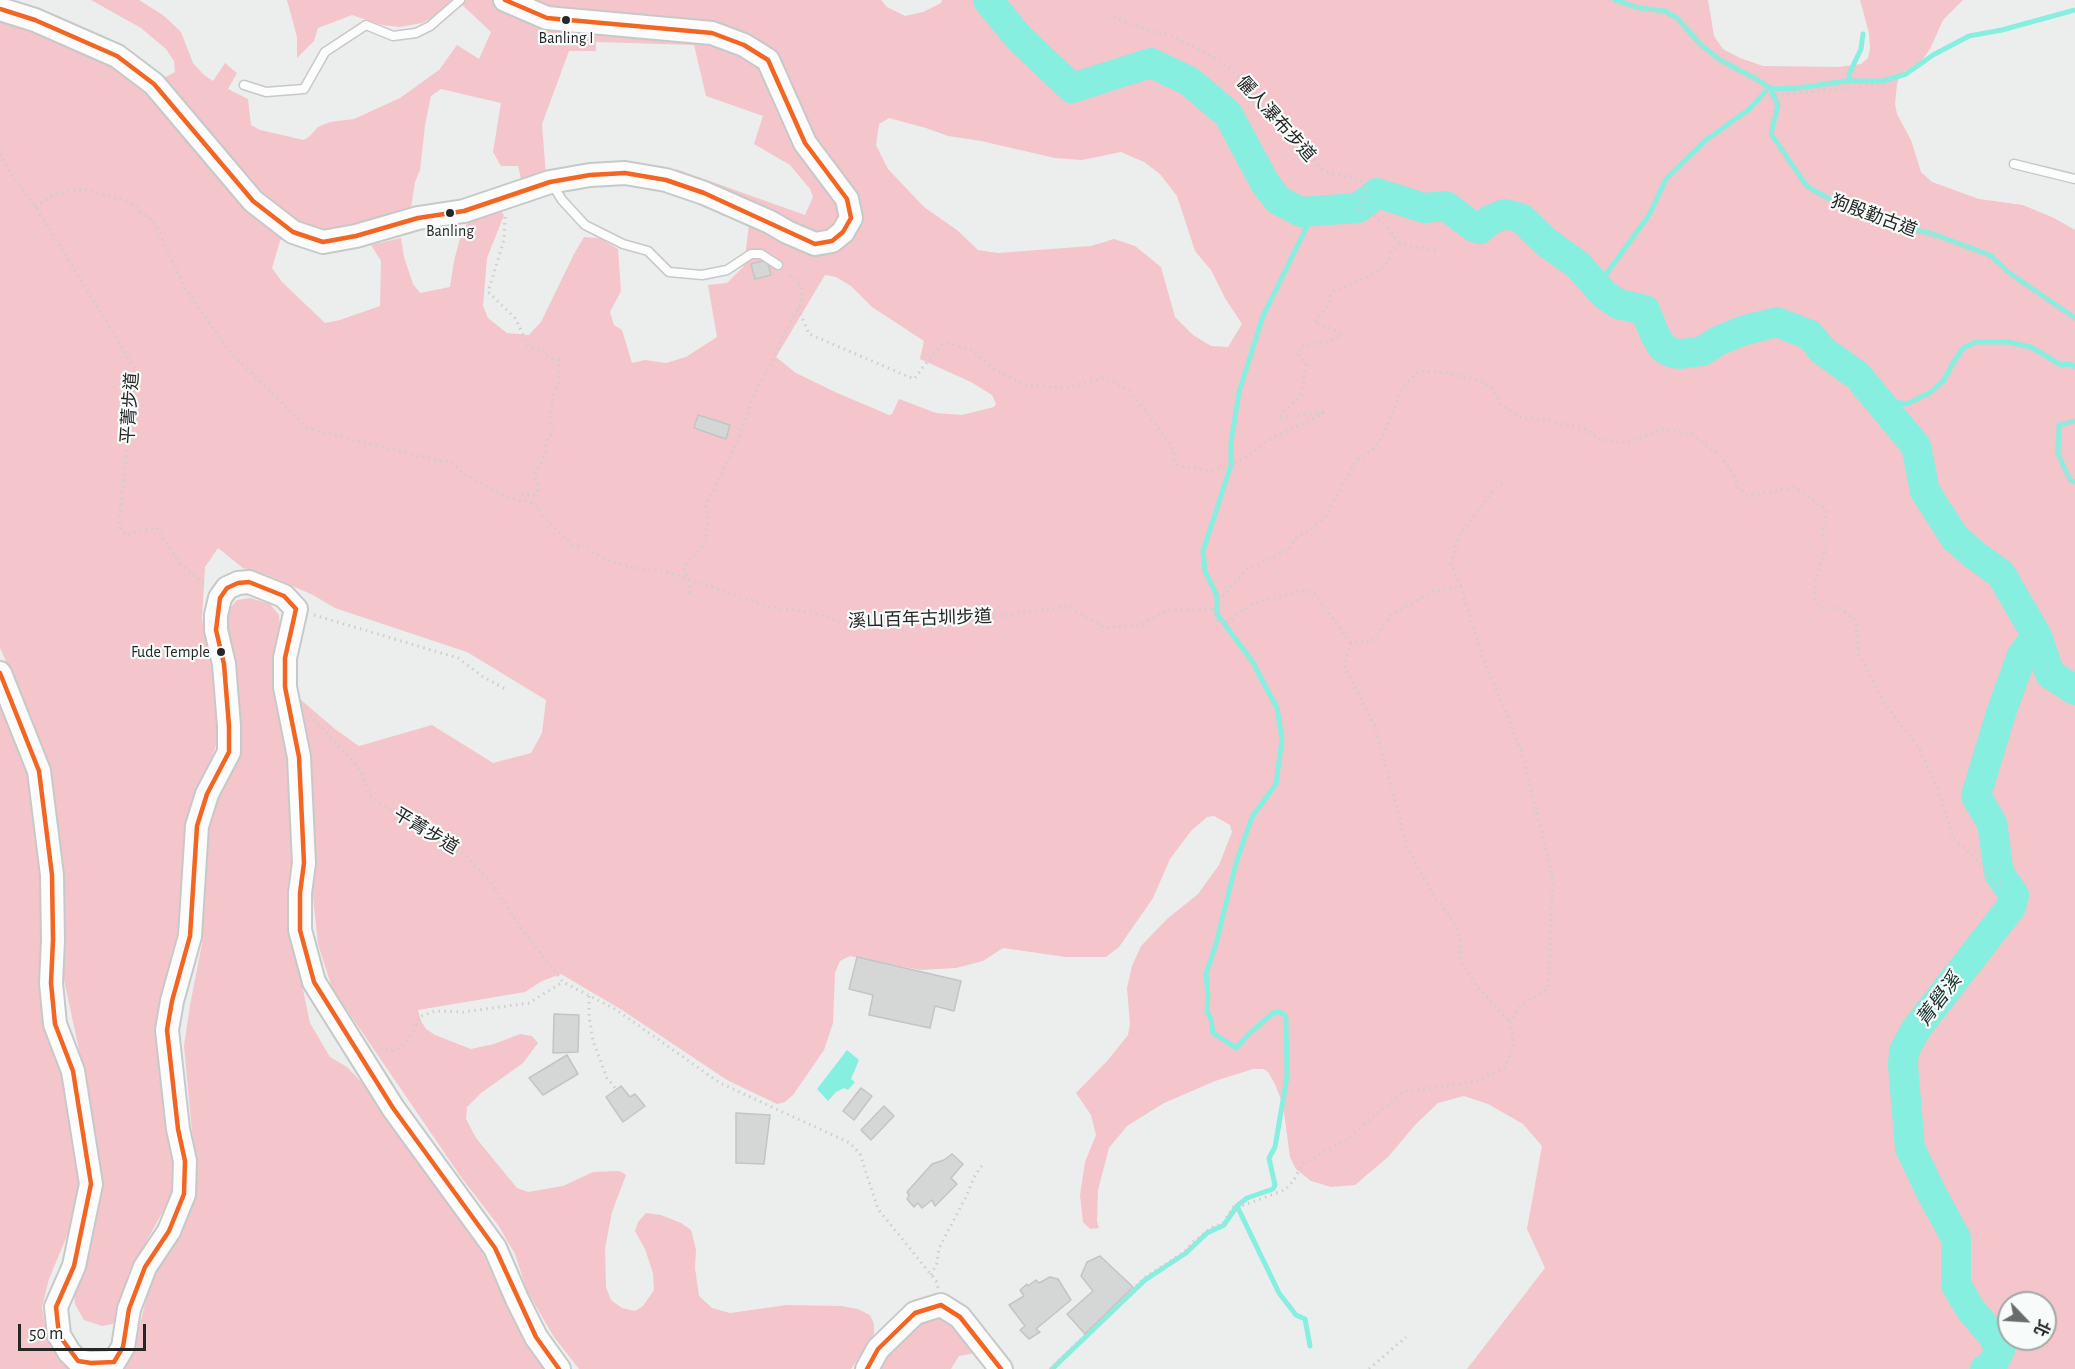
<!DOCTYPE html>
<html>
<head>
<meta charset="utf-8">
<style>
  body { margin:0 }
  #map { position:relative; width:2075px; height:1369px; overflow:hidden; background:#ebeeed; font-family:"Alegreya Sans","Noto Sans TC",sans-serif }
  canvas { display:block }
  .north { position:absolute; left:1997px; top:1291px; width:60px; height:60px; box-sizing:border-box; background:#f7fcfb; border:2px solid #a3a7a6; border-radius:50%; rotate:115deg; font-size:16px; font-weight:700; line-height:24px; text-align:center; color:#252726 }
  .north::after { content:''; display:block; margin:auto; width:21px; height:27px; background:#6a6d6c; clip-path:polygon(50% 0,100% 100%,50% 72%,0 100%) }
  .scale { position:absolute; left:18px; top:1324px; width:128px; height:27px; box-sizing:border-box; border:3px solid #252726; border-top:0; padding-left:8px; font-size:18px; line-height:21px; white-space:nowrap; color:#252726; -webkit-text-stroke:4px #f7fcfb; paint-order:stroke }
</style>
</head>
<body>
<div id="map">
<canvas width="2075" height="1369"></canvas>
<div class="north">北</div>
<div class="scale">50 m</div>
</div>
<script>
const ctx = document.querySelector('canvas').getContext('2d');
ctx.lineJoin = 'round';
function fill(path, color) {
  ctx.fillStyle = color;
  ctx.fill(path, 'evenodd');
}
function poly(rows) {
  const path = new Path2D();
  for (const r of rows) {
    path.moveTo(r[0], r[1]);
    for (let i = 2; i < r.length; i += 2) path.lineTo(r[i], r[i + 1]);
  }
  return path;
}
function stroke(path, color, width, dash) {
  ctx.strokeStyle = color;
  ctx.lineWidth = width;
  ctx.lineCap = dash ? 'butt' : 'round';
  ctx.setLineDash(dash || []);
  ctx.stroke(path);
}
function drawText(font, color, halo, rows, align = 'center') {
  ctx.font = font + ' "Alegreya Sans","Noto Sans TC",sans-serif';
  ctx.lineWidth = 4.5;
  ctx.setLineDash([]);
  ctx.textBaseline = 'middle';
  ctx.strokeStyle = halo;
  ctx.fillStyle = color;
  for (const [text, x, y, turn = 0] of rows) {
    ctx.save();
    ctx.translate(x, y);
    ctx.rotate((+turn || 0) * Math.PI / 180);
    ctx.textAlign = isNaN(turn) ? turn : align;
    if (halo) ctx.strokeText(text, 0, 0);
    ctx.fillText(text, 0, 0);
    ctx.restore();
  }
}
fill(poly([
  [91,0,139,0,163,15,181,32,193,63,204,75,213,81,225,63,237,73,228,89,248,99,251,125,260,130,304,140,310,136,318,127,330,122,354,119,400,98,439,70,457,45,479,59,491,32,457,0,881,0,887,7,905,16,923,12,941,3,942,0,1708,0,1714,36,1723,49,1740,58,1763,66,1838,67,1861,64,1868,58,1870,48,1869,33,1860,0,1963,0,1943,20,1930,49,1920,63,1900,74,1897,84,1895,104,1897,114,1911,140,1921,172,1932,182,1946,187,1979,199,2023,205,2054,218,2075,230,2075,1369,1467,1369,1545,1268,1527,1229,1542,1146,1523,1124,1488,1104,1464,1096,1438,1103,1415,1125,1388,1157,1355,1185,1331,1187,1311,1181,1296,1169,1290,1157,1283,1105,1275,1084,1268,1072,1264,1069,1253,1069,1215,1081,1164,1103,1127,1126,1109,1148,1098,1190,1097,1221,1099,1228,1090,1229,1083,1222,1080,1195,1085,1162,1096,1135,1091,1115,1076,1093,1108,1060,1128,1035,1130,1023,1127,988,1132,966,1141,946,1167,919,1198,894,1219,865,1232,832,1230,825,1214,816,1207,817,1191,831,1170,859,1153,898,1119,947,1106,957,1066,957,1003,948,983,961,956,968,920,970,850,956,840,961,835,973,833,1023,824,1050,793,1095,785,1102,777,1104,727,1080,622,1010,561,974,542,981,525,992,418,1010,421,1021,426,1029,435,1035,471,1049,494,1044,520,1034,532,1036,538,1043,523,1063,481,1093,467,1107,466,1119,476,1138,517,1188,528,1192,563,1186,593,1172,619,1171,626,1175,612,1212,605,1248,606,1287,611,1300,622,1308,635,1311,643,1306,654,1290,653,1273,645,1249,635,1231,638,1222,646,1213,661,1215,681,1223,691,1230,696,1249,695,1268,699,1296,712,1308,730,1313,787,1305,841,1306,858,1309,870,1315,874,1324,874,1334,851,1369,579,1369,554,1337,527,1291,515,1254,498,1225,461,1177,332,988,318,944,311,878,313,796,305,739,293,693,335,729,359,746,432,725,493,763,531,753,542,733,546,700,467,652,335,608,313,595,267,575,243,568,218,548,205,567,202,619,215,677,218,739,210,764,183,930,167,1103,174,1164,174,1191,128,1275,122,1305,113,1324,102,1326,84,1320,75,1304,74,1294,102,1180,86,1082,61,966,47,767,32,718,0,648,0,20,162,79,175,72,174,61,166,49,141,28],
  [596,42,694,45,706,96,763,116,754,144,790,165,810,189,813,197,805,215,676,169,667,186,749,224,744,266,727,283,708,285,717,337,686,357,666,363,645,360,632,363,622,330,614,325,610,312,621,291,618,249,600,238,584,237,574,254,541,322,529,335,507,333,488,318,483,306,487,258,504,215,499,208,471,216,460,238,454,261,450,287,420,293,413,284,404,257,401,238,371,245,381,261,380,306,340,320,325,323,282,282,272,268,280,241,285,234,340,231,380,223,411,208,415,182,420,170,425,125,431,96,441,89,501,103,493,152,501,166,518,166,522,183,546,176,542,124,569,51,596,51],
  [889,118,926,128,948,136,981,141,1055,158,1082,160,1121,152,1144,162,1160,174,1177,196,1195,251,1211,270,1225,298,1242,324,1228,347,1211,346,1193,335,1175,317,1161,267,1135,246,1114,239,1091,246,998,253,978,250,957,230,924,207,888,169,876,145,879,124],
  [825,275,836,277,851,286,872,307,924,341,920,359,971,382,992,395,996,404,994,407,962,415,936,413,899,399,892,414,889,415,835,392,796,373,776,357],
  [2009,1303,2045,1303,2045,1339,2009,1339],
  [287,0,453,0,437,15,422,23,400,27,382,25,352,15,318,28,314,41,297,58,297,37],
  [250,598,270,604,279,615,292,763,293,942,310,1023,330,1057,347,1067,374,1095,473,1232,496,1282,552,1369,119,1369,134,1329,139,1328,152,1276,188,1218,197,1186,184,1046,190,1005,202,944,205,841,215,805,240,751,227,635,229,609,237,600],
  [0,696,27,765,44,900,62,1073,74,1130,80,1191,76,1214,49,1279,42,1307,46,1333,60,1355,75,1369,0,1369],
  [931,1315,944,1318,957,1329,975,1353,959,1356,951,1369,872,1369,883,1351]
]), '#f4c5ca');
fill(poly([
  [847,1050,859,1060,851,1079,855,1082,848,1090,844,1088,836,1092,828,1101,817,1089]
]), '#86efe0');
stroke(poly([
  [1615,0,1639,8,1665,11,1677,18,1700,44,1720,60,1758,80,1771,89,1778,105,1771,134,1806,185,1813,190,1851,210,1892,224,1933,234,1990,255,2008,272,2075,318],
  [1850,81,1849,74,1861,49,1863,34],
  [1771,89,1798,88,1846,81,1883,81,1906,74,1933,55,1969,36,2002,30,2075,10],
  [1597,287,1649,215,1666,179,1706,140,1748,110,1766,91],
  [1872,395,1883,400,1906,404,1917,399,1931,392,1944,380,1953,363,1963,348,1976,342,2008,342,2031,347,2061,365,2071,364,2075,367],
  [2075,421,2059,425,2058,454,2070,480,2075,482],
  [1237,1206,1279,1293,1296,1315,1305,1319,1310,1346],
  [1052,1369,1145,1280,1186,1253,1207,1233,1224,1225,1237,1206,1247,1198,1273,1189,1275,1185,1269,1158,1275,1147,1287,1077,1286,1018,1285,1015,1279,1012,1273,1013,1249,1034,1236,1048,1213,1033,1211,1019,1207,1012,1208,995,1206,974,1216,944,1236,863,1252,817,1276,784,1282,739,1277,708,1252,661,1217,614,1217,596,1205,571,1203,551,1231,465,1231,442,1239,392,1263,316,1314,212]
]), '#86efe0', 5);
stroke(poly([
  [988,0,1019,38,1072,88,1151,63,1189,81,1228,114,1265,183,1278,200,1301,212,1358,208,1377,193,1424,208,1446,206,1474,227,1480,229,1490,220,1505,214,1521,218,1546,242,1578,265,1604,294,1618,304,1645,310,1655,335,1663,348,1673,353,1680,354,1702,351,1718,341,1742,331,1777,322,1810,335,1822,350,1858,376,1916,446,1925,491,1955,538,1976,556,2001,574,2037,636,2050,674,2075,690],
  [1985,1369,1992,1365,2000,1350,1993,1336,1971,1310,1956,1285,1956,1238,1932,1194,1910,1148,1903,1065,1904,1051,1916,1029,2011,907,2014,895,1999,873,1992,823,1976,796,2001,713,2022,655,2037,636]
]), '#86efe0', 30);
const building = poly([
  [767,260,771,275,755,279,751,264,767,260],
  [698,415,730,425,726,439,694,428,698,415],
  [857,957,961,981,954,1011,935,1006,930,1028,869,1015,873,995,849,989,857,957],
  [554,1014,579,1015,578,1052,553,1053,554,1014],
  [567,1055,578,1074,543,1095,529,1078,567,1055],
  [621,1086,630,1097,635,1094,645,1106,623,1122,606,1097,621,1086],
  [861,1088,872,1096,854,1120,843,1111,861,1088],
  [884,1106,894,1116,871,1140,861,1130,884,1106],
  [736,1113,770,1115,764,1164,736,1163,736,1113],
  [952,1154,963,1164,951,1178,957,1184,935,1206,932,1200,922,1208,918,1203,914,1207,907,1199,909,1195,907,1192,932,1164,944,1160,952,1154],
  [1100,1256,1133,1287,1085,1334,1067,1314,1093,1291,1081,1276,1087,1262,1100,1256],
  [1050,1277,1058,1279,1071,1300,1036,1329,1040,1332,1029,1339,1020,1330,1025,1326,1009,1305,1024,1296,1020,1290,1027,1284,1028,1286,1036,1280,1039,1283,1050,1277]
]);
fill(building, '#d5d7d7');
stroke(building, '#c3c5c4', 1.5);
const lane = poly([
  [244,85,266,92,304,89,325,52,366,25,393,36,416,33,430,26,460,0],
  [2014,164,2075,179],
  [552,184,562,200,585,225,623,244,648,251,669,272,702,275,727,270,751,254,761,254,778,265]
]);
const secondary = poly([
  [0,9,35,20,117,56,154,84,253,201,293,232,323,242,356,236,418,218,464,211,550,182,590,175,625,173,666,180,704,193,770,222,787,232,815,244,832,241,843,232,851,218,847,199,805,143,768,60,744,45,712,33,547,18,505,0],
  [0,673,39,771,52,875,53,940,51,983,55,1024,73,1071,91,1184,74,1266,56,1307,59,1335,69,1352,78,1361,91,1363,114,1362,123,1347,129,1309,145,1267,169,1231,184,1194,185,1161,178,1129,167,1030,172,1001,190,936,197,826,207,794,229,752,229,726,224,664,216,630,216,615,220,598,227,588,238,583,249,582,284,596,296,609,285,658,285,687,299,757,304,863,300,893,300,930,314,982,393,1108,495,1248,517,1299,536,1337,559,1369],
  [867,1369,878,1349,915,1313,941,1305,960,1317,1001,1369]
]);
stroke(lane, '#c7c9c8', 11);
stroke(secondary, '#c7c9c8', 26);
stroke(poly([
  [1609,0,1638,9,1664,13,1676,19,1699,45,1720,62,1766,87,1775,105,1769,134,1805,186,1812,192,1851,211,1891,226,1932,236,1989,256,2016,280,2075,320],
  [1114,17,1132,25,1168,35,1198,49,1215,58,1235,73,1283,129,1304,146,1319,167,1329,173,1360,179,1367,188,1359,208,1372,214,1385,225,1400,244],
  [1770,96,1884,84],
  [0,154,15,180,36,207,136,370,119,523,125,535,156,527,179,562,206,586],
  [36,207,52,195,82,189,128,201,154,222,185,288,229,351,307,428,381,447,441,461,450,461,463,473,499,493,520,501,528,501,538,507,543,516,572,545,582,547],
  [505,217,504,240,488,292,515,318,529,347,543,351,548,358,559,360,560,379,553,395,550,418,553,430,547,441,543,460,535,471,538,491,534,495,522,495,520,501],
  [798,308,809,334,914,379,934,353,942,345,950,343,971,350,994,369,1024,385,1064,388,1104,378,1108,379,1129,390,1167,439,1174,452,1175,463,1180,466,1211,471,1229,466,1249,455,1268,440,1326,412,1278,418,1302,394,1306,365,1298,354,1301,346,1326,342,1341,335,1333,329,1314,322,1327,307,1332,292,1372,275,1388,263,1391,252,1400,244,1439,251],
  [2075,420,2058,424,2056,453,2070,481,2075,483],
  [587,549,606,560,643,570,658,569,770,607,813,613,849,625,987,618,1068,606,1105,628,1141,625,1167,610,1210,610,1246,570,1288,550,1297,537,1317,525,1325,517,1356,461,1371,451,1383,436,1402,388,1419,371,1449,373,1478,380,1491,387,1501,404,1521,418,1538,419,1583,428,1601,440,1627,443,1663,429,1692,434,1719,455,1734,475,1737,487,1748,496,1795,487,1827,510,1823,529,1825,551,1815,581,1815,599,1821,608,1840,608,1856,621,1859,654,1884,702,1920,750,1941,797,1952,837,1979,862,1994,883,2003,884],
  [1461,586,1451,564,1459,536,1491,493,1503,483],
  [690,593,688,580,683,567,703,546,709,518,706,506,737,441,759,383,772,364,782,338,802,301,802,286,787,273],
  [314,615,458,658,482,676,507,690],
  [1351,643,1344,665,1375,727,1408,849,1432,893,1455,923,1460,940,1459,957,1475,984,1510,1022],
  [310,715,359,768,371,797,425,832,463,853,489,880,524,932,563,982,615,1009,720,1083,850,1143,860,1154,878,1209,937,1282,938,1288],
  [589,996,589,1017,593,1041,607,1078,615,1088],
  [380,1049,391,1051,401,1047,414,1031,419,1017,435,1011,463,1012,529,1003,563,982],
  [931,1275,937,1263,939,1248,966,1197,974,1177,983,1164],
  [1050,1369,1144,1278,1184,1252,1193,1242,1211,1228,1223,1223,1235,1204,1241,1206,1285,1190,1294,1180,1302,1164,1346,1140,1403,1092,1477,1081,1505,1067,1514,1046,1510,1022,1520,1006,1548,988,1553,877,1521,749,1482,656,1461,586,1432,592,1392,614,1372,641,1351,643,1315,594,1302,590,1252,604,1225,624,1217,622,1214,607],
  [1369,1369,1406,1337]
]), '#cdcece', 3, [1.5, 4.5]);
stroke(lane, '#fcfcfc', 8);
stroke(secondary, '#fcfcfc', 22);
stroke(poly([
  [0,9,35,20,117,56,154,84,253,201,293,232,323,242,356,236,418,218,464,211,550,182,590,175,625,173,666,180,704,193,815,244,832,241,843,232,851,218,847,199,805,143,768,60,744,45,712,33,547,18,505,0],
  [296,609,285,658,285,687,299,757,304,863,300,893,300,930,314,982,393,1108,495,1248,536,1337,559,1369],
  [0,673,39,771,52,875,53,940,51,983,55,1024,73,1071,91,1184,74,1266,56,1307,59,1335,78,1361,91,1363,114,1362,123,1347,129,1309,145,1267,169,1231,184,1194,185,1161,178,1129,167,1030,172,1001,190,936,197,826,207,794,229,752,229,726,224,664,216,630,220,598,227,588,238,583,249,582,284,596,296,609],
  [867,1369,878,1349,915,1313,941,1305,960,1317,1001,1369]
]), '#f26522', 4.5);
for (const [x, y, r, color] of [
  [566,20,5,"#252726"],
  [450,213,5,"#252726"],
  [221,652,5,"#252726"]
]) {
  const dot = new Path2D();
  dot.arc(x, y, r, 0, 2 * Math.PI);
  ctx.fillStyle = color;
  ctx.fill(dot);
  stroke(dot, '#f7fcfb', 2);
}
drawText('16px', '#252726', '#f7fcfb', [
  ["Banling I",566,38],
  ["Banling",450,231],
  ["Fude Temple",210,652,"right"]
]);
drawText('18px', '#252726', '#f7fcfb', [
  ["儷人瀑布步道",1276,119,48],
  ["狗殷勤古道",1874,216,20],
  ["平菁步道",130,408,-86],
  ["溪山百年古圳步道",920,619,-2],
  ["平菁步道",426,831,31]
]);
drawText('italic 20px', '#19322e', '#f7fcfb', [
  ["菁礐溪",1939,1000,-53]
]);
</script>
</body>
</html>
